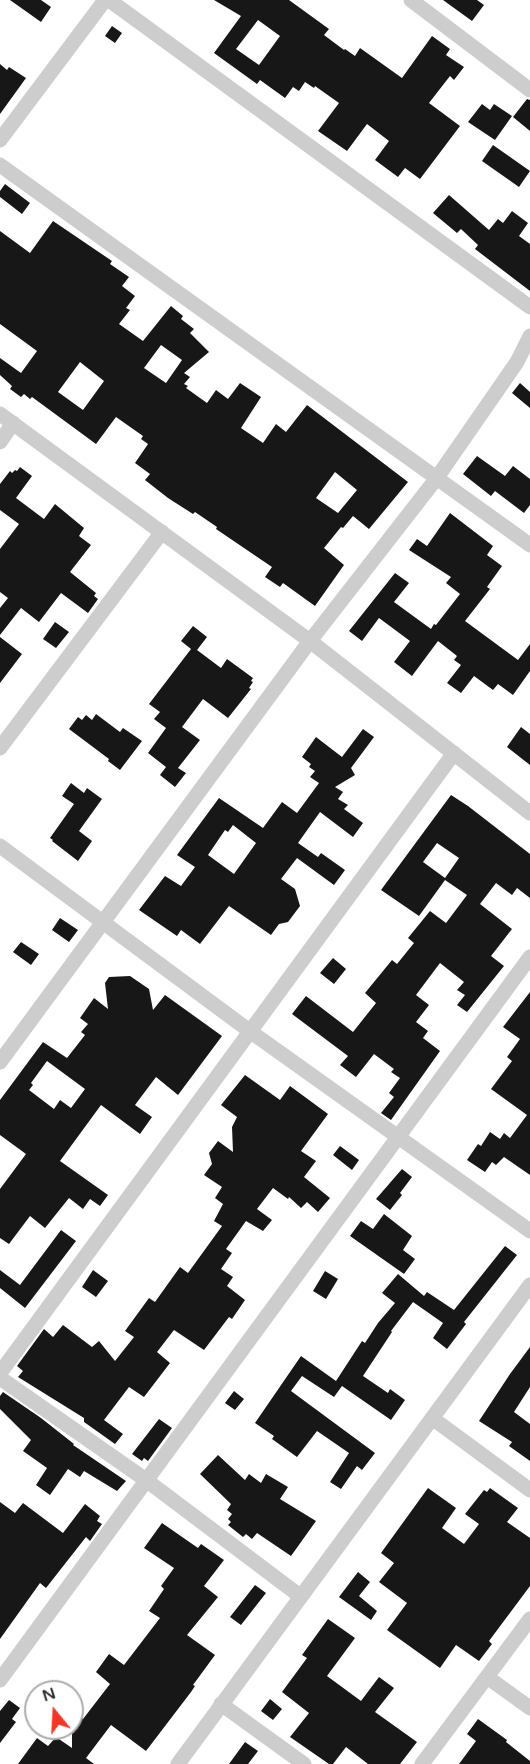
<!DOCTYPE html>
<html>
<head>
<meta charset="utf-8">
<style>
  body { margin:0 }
  #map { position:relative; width:530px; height:1764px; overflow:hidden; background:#fff; font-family:"Varela Round",sans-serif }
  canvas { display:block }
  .north { position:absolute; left:24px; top:1680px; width:60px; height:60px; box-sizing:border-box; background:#fff; border:2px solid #acacac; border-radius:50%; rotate:342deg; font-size:16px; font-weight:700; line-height:24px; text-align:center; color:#303030 }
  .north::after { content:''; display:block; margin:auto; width:21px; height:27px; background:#f33626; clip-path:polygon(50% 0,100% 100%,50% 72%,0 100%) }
</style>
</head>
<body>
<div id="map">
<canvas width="530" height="1764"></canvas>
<div class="north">N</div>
</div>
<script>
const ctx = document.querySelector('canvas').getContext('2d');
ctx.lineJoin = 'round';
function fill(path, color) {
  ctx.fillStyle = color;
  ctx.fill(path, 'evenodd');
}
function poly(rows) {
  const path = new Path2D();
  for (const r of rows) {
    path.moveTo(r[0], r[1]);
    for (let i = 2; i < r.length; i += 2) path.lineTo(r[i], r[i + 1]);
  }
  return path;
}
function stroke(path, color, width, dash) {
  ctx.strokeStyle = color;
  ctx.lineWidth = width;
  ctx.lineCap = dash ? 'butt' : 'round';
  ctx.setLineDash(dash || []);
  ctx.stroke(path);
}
fill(poly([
  [10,0,41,0,51,7,41,22],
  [214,0,289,0,329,29,324,35,344,50,345,49,355,56,360,48,402,78,432,36,450,49,446,55,464,67,454,80,450,76,429,103,460,126,420,179,405,168,398,177,375,160,389,141,367,124,347,151,318,131,339,103,315,86,314,88,305,82,299,91,293,87,285,98,260,80,257,84,214,53,241,16],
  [258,20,280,36,259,65,236,49],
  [443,0,477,0,484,5,472,21],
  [112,26,122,33,115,43,105,36],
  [0,64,7,70,9,67,26,78,0,114],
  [527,99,530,100,530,131,513,117],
  [482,104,490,110,494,104,512,116,495,140,468,122],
  [493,145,530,171,519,187,482,161],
  [5,184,30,203,22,214,0,197,0,191],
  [449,195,489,230,498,219,503,223,512,211,528,223,519,236,530,244,530,291,475,249,478,245,461,229,457,233,433,213],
  [53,221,112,261,110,264,129,277,122,286,135,296,126,308,130,310,119,324,143,341,171,306,183,316,181,319,194,329,190,333,209,352,184,373,190,377,184,384,188,386,186,388,207,403,216,390,228,399,240,383,261,397,241,428,263,443,276,424,286,432,307,405,408,482,369,529,353,516,343,528,341,527,324,548,344,565,315,606,283,583,280,587,265,577,272,567,216,529,217,527,195,512,193,514,168,498,145,480,150,474,135,463,148,444,141,439,143,436,116,417,96,444,32,397,30,399,24,394,21,397,10,389,12,386,0,375,0,358,21,373,37,351,0,324,0,231,30,253],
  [161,345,182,360,166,383,144,368],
  [80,362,104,381,83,410,58,392],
  [335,472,357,490,338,513,316,498],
  [520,383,530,392,530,408,512,393],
  [477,456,505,476,513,466,530,479,530,505,524,513,495,491,491,496,463,474],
  [20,467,32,476,16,498,44,519,55,504,84,528,79,536,91,545,70,572,96,593,94,596,98,599,88,613,61,593,39,622,21,608,0,635,0,608,8,598,0,592,0,549,19,524,0,510,0,484,10,471,12,473,15,470,17,471],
  [450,513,493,546,487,555,502,566,487,587,490,589,465,621,518,660,530,644,530,671,513,695,498,684,493,690,474,676,461,693,447,683,461,665,454,660,457,656,438,641,412,676,394,662,410,641,379,618,362,641,349,631,395,573,409,583,394,602,431,629,434,624,436,625,460,594,446,583,451,577,409,550,417,539,427,546],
  [55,622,69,632,56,648,43,639],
  [193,626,207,637,197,650,221,668,227,659,253,678,251,681,253,682,249,688,251,689,228,718,203,699,182,727,200,740,178,768,186,773,175,787,160,775,166,767,148,753,166,728,154,719,160,712,149,704,191,649,181,641],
  [0,637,22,654,0,683],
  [96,714,120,732,123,728,142,741,120,770,108,761,109,759,69,729,78,717,82,720,86,715,92,720],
  [521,727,530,734,530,765,507,747],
  [363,729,374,737,351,768,355,775,335,787,343,792,338,799,348,805,344,809,363,823,353,837,320,812,298,843,318,857,321,853,345,870,334,885,297,858,281,879,295,889,300,906,288,922,279,924,271,935,229,906,200,944,181,930,177,936,139,910,165,876,181,886,195,867,177,855,219,798,263,828,282,802,297,813,319,783,310,777,315,771,309,767,311,764,302,757,316,737,342,757],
  [233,825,256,843,234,874,208,855,225,830,228,832],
  [71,783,84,793,87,788,102,799,79,831,92,841,78,861,52,841,53,840,50,838,74,804,62,796],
  [451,795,468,806,530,854,530,898,517,888,512,895,496,883,480,904,512,929,491,956,504,966,467,1012,457,1005,465,995,457,990,464,982,440,963,416,995,429,1005,416,1022,428,1031,423,1038,440,1051,391,1120,381,1113,394,1097,389,1093,400,1078,391,1072,394,1069,374,1054,356,1077,340,1065,348,1056,292,1014,306,996,353,1032,376,1003,365,993,392,960,397,964,414,943,408,938,430,911,446,923,467,895,445,880,419,916,381,890],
  [437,843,459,858,445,878,423,862],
  [60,918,78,930,69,942,52,930],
  [21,942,39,954,31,965,13,952],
  [333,958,346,969,334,984,320,973],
  [130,976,149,989,153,1010,165,995,222,1036,178,1095,156,1077,135,1105,152,1117,140,1134,101,1105,60,1161,108,1195,100,1206,90,1199,83,1209,69,1198,45,1228,30,1216,9,1244,0,1238,0,1189,26,1154,0,1135,0,1100,43,1042,67,1058,85,1035,81,1032,88,1024,80,1018,94,998,108,1009,105,983,109,977],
  [47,1061,85,1089,71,1108,60,1100,54,1109,29,1090,33,1085,31,1083],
  [530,992,530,1175,504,1157,496,1165,492,1162,485,1172,467,1160,478,1144,481,1146,490,1132,500,1139,504,1133,510,1138,527,1115,491,1089,512,1061,507,1057,520,1039,503,1027],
  [245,1075,280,1100,290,1086,328,1114,301,1151,316,1161,304,1177,330,1198,318,1212,307,1202,301,1208,289,1197,288,1199,273,1188,257,1209,272,1220,263,1231,246,1221,226,1249,232,1253,221,1269,233,1277,227,1286,245,1300,232,1319,229,1317,204,1350,174,1330,157,1352,170,1363,144,1397,129,1387,104,1420,123,1434,115,1444,84,1422,84,1418,18,1377,23,1371,17,1366,44,1329,53,1337,63,1325,92,1347,99,1341,115,1361,134,1337,125,1331,149,1298,155,1302,180,1267,188,1273,222,1226,214,1221,223,1204,215,1198,222,1187,204,1175,212,1164,209,1153,218,1141,233,1152,232,1127,237,1117,221,1105],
  [340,1146,359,1160,352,1170,333,1155],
  [402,1169,412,1177,400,1193,402,1195,390,1210,376,1199],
  [384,1214,412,1236,403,1250,415,1259,404,1274,350,1236,361,1221,373,1229],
  [61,1230,76,1241,25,1308,0,1288,0,1270,20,1285],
  [505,1246,517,1255,464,1322,466,1324,447,1349,433,1338,443,1323,413,1302,391,1331,392,1332,363,1376,388,1393,390,1389,405,1400,391,1420,342,1386,334,1397,302,1376,291,1391,375,1453,362,1470,357,1466,341,1489,330,1482,349,1453,317,1431,297,1457,272,1439,274,1436,255,1423,301,1356,336,1381,362,1341,365,1343,378,1323,395,1303,382,1293,398,1274,424,1296,427,1292,454,1310],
  [93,1270,108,1281,96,1297,82,1287],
  [325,1271,338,1279,326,1299,313,1291],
  [530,1347,530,1387,514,1412,530,1424,530,1461,509,1446,512,1442,479,1421,510,1374],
  [234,1391,244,1399,235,1410,225,1403],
  [3,1392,41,1418,74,1444,73,1445,126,1481,117,1491,84,1471,80,1477,68,1469,50,1495,36,1485,47,1468,23,1451,31,1440,0,1409,0,1396],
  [159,1419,172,1428,148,1461,144,1458,142,1461,132,1454],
  [218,1455,245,1480,249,1474,261,1483,266,1474,288,1487,280,1499,316,1521,291,1556,257,1533,252,1539,246,1534,243,1537,228,1525,231,1522,228,1519,232,1514,227,1510,231,1504,200,1474],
  [428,1488,456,1508,442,1528,464,1544,479,1524,465,1514,484,1490,487,1492,490,1488,518,1508,507,1522,530,1538,530,1586,489,1641,492,1644,479,1661,456,1645,440,1668,387,1630,407,1603,379,1582,394,1563,381,1553],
  [0,1502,15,1513,23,1503,63,1533,85,1504,100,1516,97,1521,102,1524,90,1541,86,1537,46,1588,40,1583,0,1639],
  [162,1523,198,1548,201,1544,224,1560,204,1586,218,1597,187,1635,215,1655,193,1685,195,1686,191,1692,146,1751,111,1725,86,1758,94,1764,18,1764,37,1738,48,1746,56,1737,72,1748,72,1712,83,1719,110,1684,96,1672,109,1654,124,1665,160,1618,149,1611,164,1589,161,1586,174,1568,144,1548],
  [358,1572,370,1582,359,1596,377,1611,371,1620,339,1597],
  [255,1585,266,1593,241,1625,230,1617],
  [328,1619,355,1638,327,1676,361,1701,379,1677,394,1688,375,1712,417,1742,400,1764,368,1764,346,1747,333,1764,329,1764,290,1737,309,1713,282,1692,307,1658,302,1655],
  [270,1699,282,1709,273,1720,261,1711],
  [9,1700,20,1708,12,1719,16,1722,0,1743,0,1711],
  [478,1719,507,1740,506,1742,530,1761,530,1764,459,1764,476,1741,467,1734],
  [245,1742,258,1751,248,1764,229,1764]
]), '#171717');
stroke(poly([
  [109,0,530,307],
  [411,0,530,90],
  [0,140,105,0],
  [0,165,530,545],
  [0,414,310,641,530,813],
  [0,442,13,423],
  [0,748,162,532],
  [0,846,251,1032,530,1231],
  [0,1062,310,641,436,479,517,362,530,336],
  [0,1373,454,753],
  [0,1378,146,1480,300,1596],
  [432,1418,530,1490],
  [487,1677,530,1708],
  [0,1680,530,957],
  [221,1704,304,1764],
  [178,1764,530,1285],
  [422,1764,530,1619]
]), '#cdcdcd', 15);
</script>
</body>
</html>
